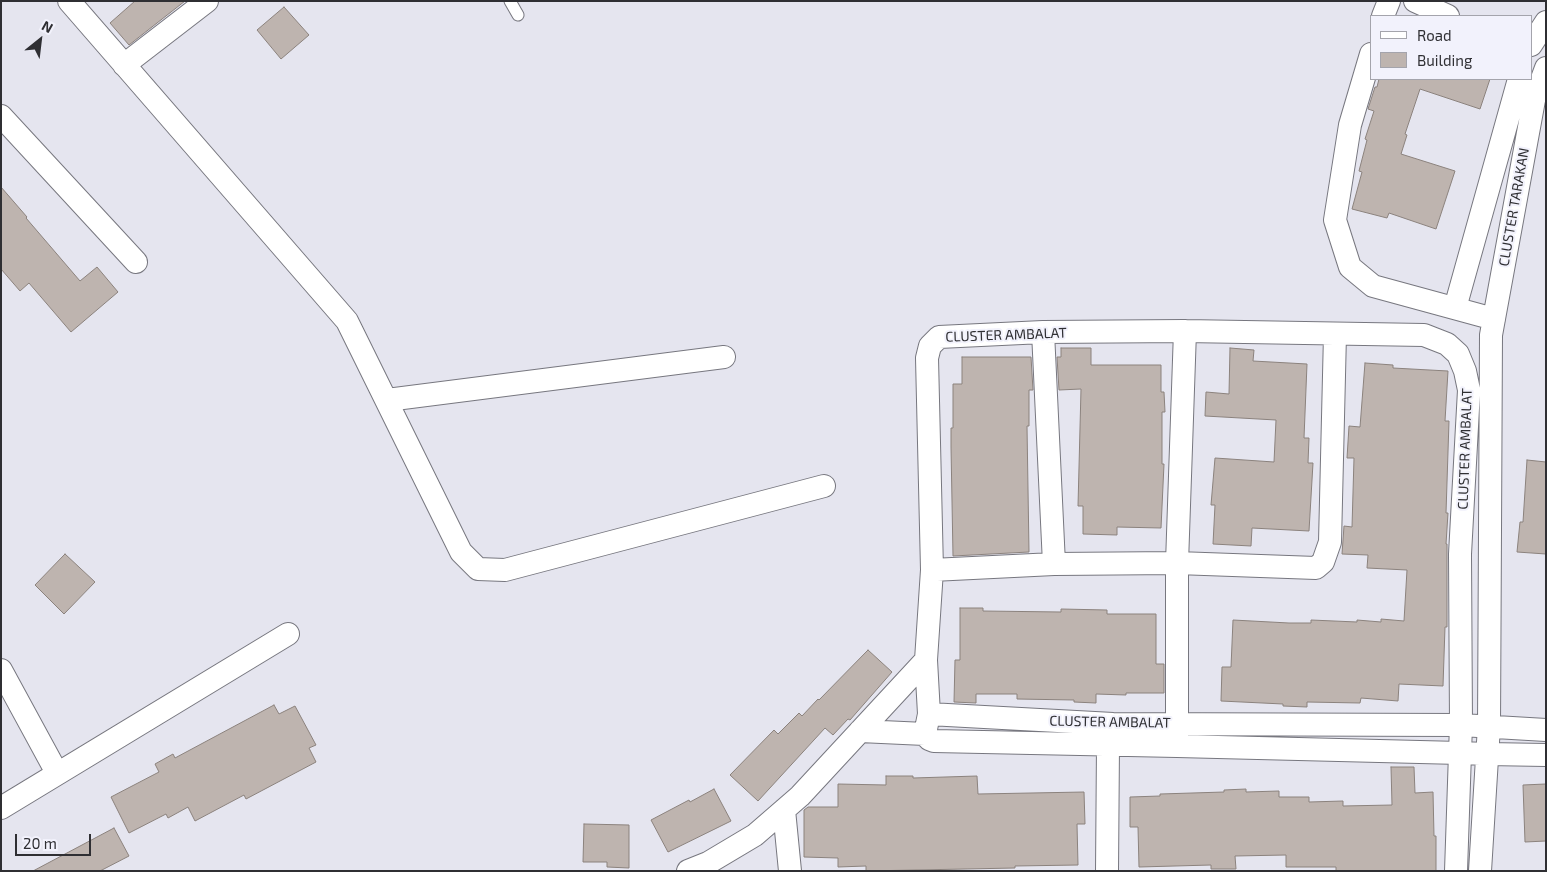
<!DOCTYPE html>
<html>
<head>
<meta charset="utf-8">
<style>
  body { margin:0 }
  #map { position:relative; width:1547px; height:872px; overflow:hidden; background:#e5e5ef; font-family:"Exo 2",sans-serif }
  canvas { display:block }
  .frame { position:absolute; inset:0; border:2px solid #2f2f33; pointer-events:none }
  .legend { position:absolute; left:1370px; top:15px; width:162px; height:65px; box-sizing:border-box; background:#f2f2fc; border:1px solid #a4a4ac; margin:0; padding:6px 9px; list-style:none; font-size:15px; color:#2f2f33 }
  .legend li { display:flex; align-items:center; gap:10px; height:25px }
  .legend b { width:25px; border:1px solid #a4a4ac }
  .north { position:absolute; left:15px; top:15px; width:50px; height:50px; -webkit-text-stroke:4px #f2f2fc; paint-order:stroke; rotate:29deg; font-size:14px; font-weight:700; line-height:20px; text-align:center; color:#2f2f33 }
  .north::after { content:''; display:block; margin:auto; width:18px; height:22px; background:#2f2f33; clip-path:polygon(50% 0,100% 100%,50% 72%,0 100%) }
  .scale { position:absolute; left:15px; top:834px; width:76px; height:22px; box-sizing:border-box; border:2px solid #2f2f33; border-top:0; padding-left:6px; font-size:15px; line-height:18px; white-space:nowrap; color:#2f2f33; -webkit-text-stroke:4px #f2f2fc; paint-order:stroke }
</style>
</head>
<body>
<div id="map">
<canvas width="1547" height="872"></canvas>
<div class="frame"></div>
<ul class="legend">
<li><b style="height:6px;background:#fff"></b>Road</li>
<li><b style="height:14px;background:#beb4af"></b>Building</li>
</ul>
<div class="north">N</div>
<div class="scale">20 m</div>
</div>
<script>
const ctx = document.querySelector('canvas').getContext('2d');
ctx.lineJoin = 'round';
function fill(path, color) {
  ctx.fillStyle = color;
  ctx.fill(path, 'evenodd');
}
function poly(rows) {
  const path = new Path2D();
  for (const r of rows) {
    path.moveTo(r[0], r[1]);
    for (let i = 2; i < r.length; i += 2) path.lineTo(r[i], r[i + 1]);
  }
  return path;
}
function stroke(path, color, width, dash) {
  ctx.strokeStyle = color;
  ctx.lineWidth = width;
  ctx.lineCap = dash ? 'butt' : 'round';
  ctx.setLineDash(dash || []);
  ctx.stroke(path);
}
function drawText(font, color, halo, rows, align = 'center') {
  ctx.font = font + ' "Exo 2",sans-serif';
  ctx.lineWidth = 4;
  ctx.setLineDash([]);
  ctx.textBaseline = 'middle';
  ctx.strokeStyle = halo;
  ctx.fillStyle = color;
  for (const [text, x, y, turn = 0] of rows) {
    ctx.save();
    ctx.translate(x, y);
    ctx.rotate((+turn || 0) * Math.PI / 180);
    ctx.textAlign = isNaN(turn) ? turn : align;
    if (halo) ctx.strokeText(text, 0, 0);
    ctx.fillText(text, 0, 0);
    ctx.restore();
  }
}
const building = poly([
  [135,1,185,1,129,45,110,23,135,1],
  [284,7,309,35,281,59,257,30,284,7],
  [1379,79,1490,79,1480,109,1420,89,1405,134,1407,135,1401,154,1455,171,1436,229,1389,213,1387,218,1352,209,1362,172,1359,171,1367,140,1365,139,1374,111,1368,109,1375,87,1377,87,1379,79],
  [1,187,27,217,26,218,80,281,97,267,118,292,71,332,29,283,20,291,1,269,1,187],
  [1061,348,1091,348,1091,365,1161,365,1161,392,1164,392,1165,412,1162,412,1162,464,1164,464,1161,528,1117,527,1117,535,1083,534,1083,506,1078,506,1081,389,1059,390,1057,357,1061,357,1061,348],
  [1230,348,1254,350,1253,361,1307,364,1304,438,1309,438,1308,463,1313,463,1309,531,1252,528,1251,546,1213,544,1215,505,1211,505,1215,458,1274,462,1276,420,1205,416,1206,392,1229,394,1230,348],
  [962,357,1031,357,1033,390,1029,390,1029,426,1027,426,1029,552,953,556,951,447,951,428,953,428,953,384,962,384,962,357],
  [1365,363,1393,365,1393,368,1448,371,1445,421,1449,421,1446,513,1448,513,1446,544,1447,544,1447,627,1445,627,1443,686,1399,684,1398,701,1361,698,1360,703,1307,702,1307,707,1283,706,1283,704,1221,701,1222,667,1231,667,1233,620,1289,623,1311,623,1311,620,1357,622,1357,620,1381,622,1381,619,1404,621,1407,570,1367,568,1368,555,1342,554,1344,526,1352,527,1354,458,1347,458,1349,426,1360,427,1365,363],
  [1527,460,1546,462,1546,554,1517,552,1520,522,1523,522,1527,460],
  [65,554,95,582,64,614,35,585,65,554],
  [960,608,983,608,983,611,1061,612,1061,609,1107,610,1107,614,1156,614,1156,664,1164,664,1164,693,1126,693,1126,695,1096,694,1096,703,1074,702,1074,700,1017,699,1017,694,976,694,976,703,954,702,955,660,960,660,960,608],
  [868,650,892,672,850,720,848,719,833,735,825,728,758,801,730,775,774,730,778,734,799,713,802,716,818,699,819,700,868,650],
  [274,705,279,714,295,706,316,745,309,748,316,762,246,799,244,795,195,821,188,807,168,818,166,814,129,833,111,797,159,772,155,764,173,754,175,758,274,705],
  [1391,767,1414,767,1415,793,1433,792,1434,836,1436,836,1436,871,1336,871,1336,867,1286,867,1286,855,1235,856,1236,869,1211,869,1211,865,1139,867,1138,827,1130,827,1130,797,1160,796,1160,794,1224,792,1224,790,1246,789,1246,792,1279,791,1279,797,1309,797,1309,802,1343,801,1343,806,1392,805,1391,767],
  [886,776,913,776,913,778,977,776,978,794,1084,792,1085,824,1077,824,1078,865,1015,866,1015,868,866,871,866,866,838,867,838,858,804,857,804,810,808,807,838,807,838,784,886,785,886,776],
  [1546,784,1546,841,1525,842,1523,785,1546,784],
  [714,789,731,821,668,852,651,820,689,800,690,802,714,789],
  [584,824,629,825,629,868,607,867,607,862,583,862,584,824],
  [114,828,129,856,100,871,33,871,114,828]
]);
fill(building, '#beb4af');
stroke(building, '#8b827d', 1);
const service = poly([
  [510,1,518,15]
]);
const minor = poly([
  [69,1,347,321,461,552,478,569,505,570,824,486],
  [1415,1,1448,16],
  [1383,16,1389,1],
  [1531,45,1546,22],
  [1371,54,1350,125,1335,220,1350,267,1373,286,1494,319],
  [124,65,207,1],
  [1,116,136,262],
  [1455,308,1519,79],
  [1043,332,1054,564],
  [387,400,724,357],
  [932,570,1054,564,1177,563,1316,568,1323,562,1330,542,1335,334],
  [1,670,57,773],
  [929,714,1113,724,1461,725,1546,730],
  [860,731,925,734],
  [1177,737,1177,563,1185,331],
  [1,808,288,634],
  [784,810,790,871],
  [688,871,708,863,755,835,800,796,926,660],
  [1107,871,1108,745],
  [1456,871,1460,753,1461,725,1460,554,1469,390,1465,371,1458,354,1447,344,1424,335,1185,331,1043,332,939,337,930,346,927,358,932,570,926,660,929,714,925,734,929,739,934,741,1177,746,1460,753,1487,754,1546,755],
  [1480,871,1489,726,1491,335,1534,100,1546,68]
]);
stroke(service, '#77777f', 13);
stroke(minor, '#77777f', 24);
stroke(service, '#fff', 11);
stroke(minor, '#fff', 22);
drawText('14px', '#2f2f33', '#f2f2fc', [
  ["CLUSTER TARAKAN",1514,207,-80],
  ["CLUSTER AMBALAT",1006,335,-2],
  ["CLUSTER AMBALAT",1465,449,-88],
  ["CLUSTER AMBALAT",1110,722,1]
]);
</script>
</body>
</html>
